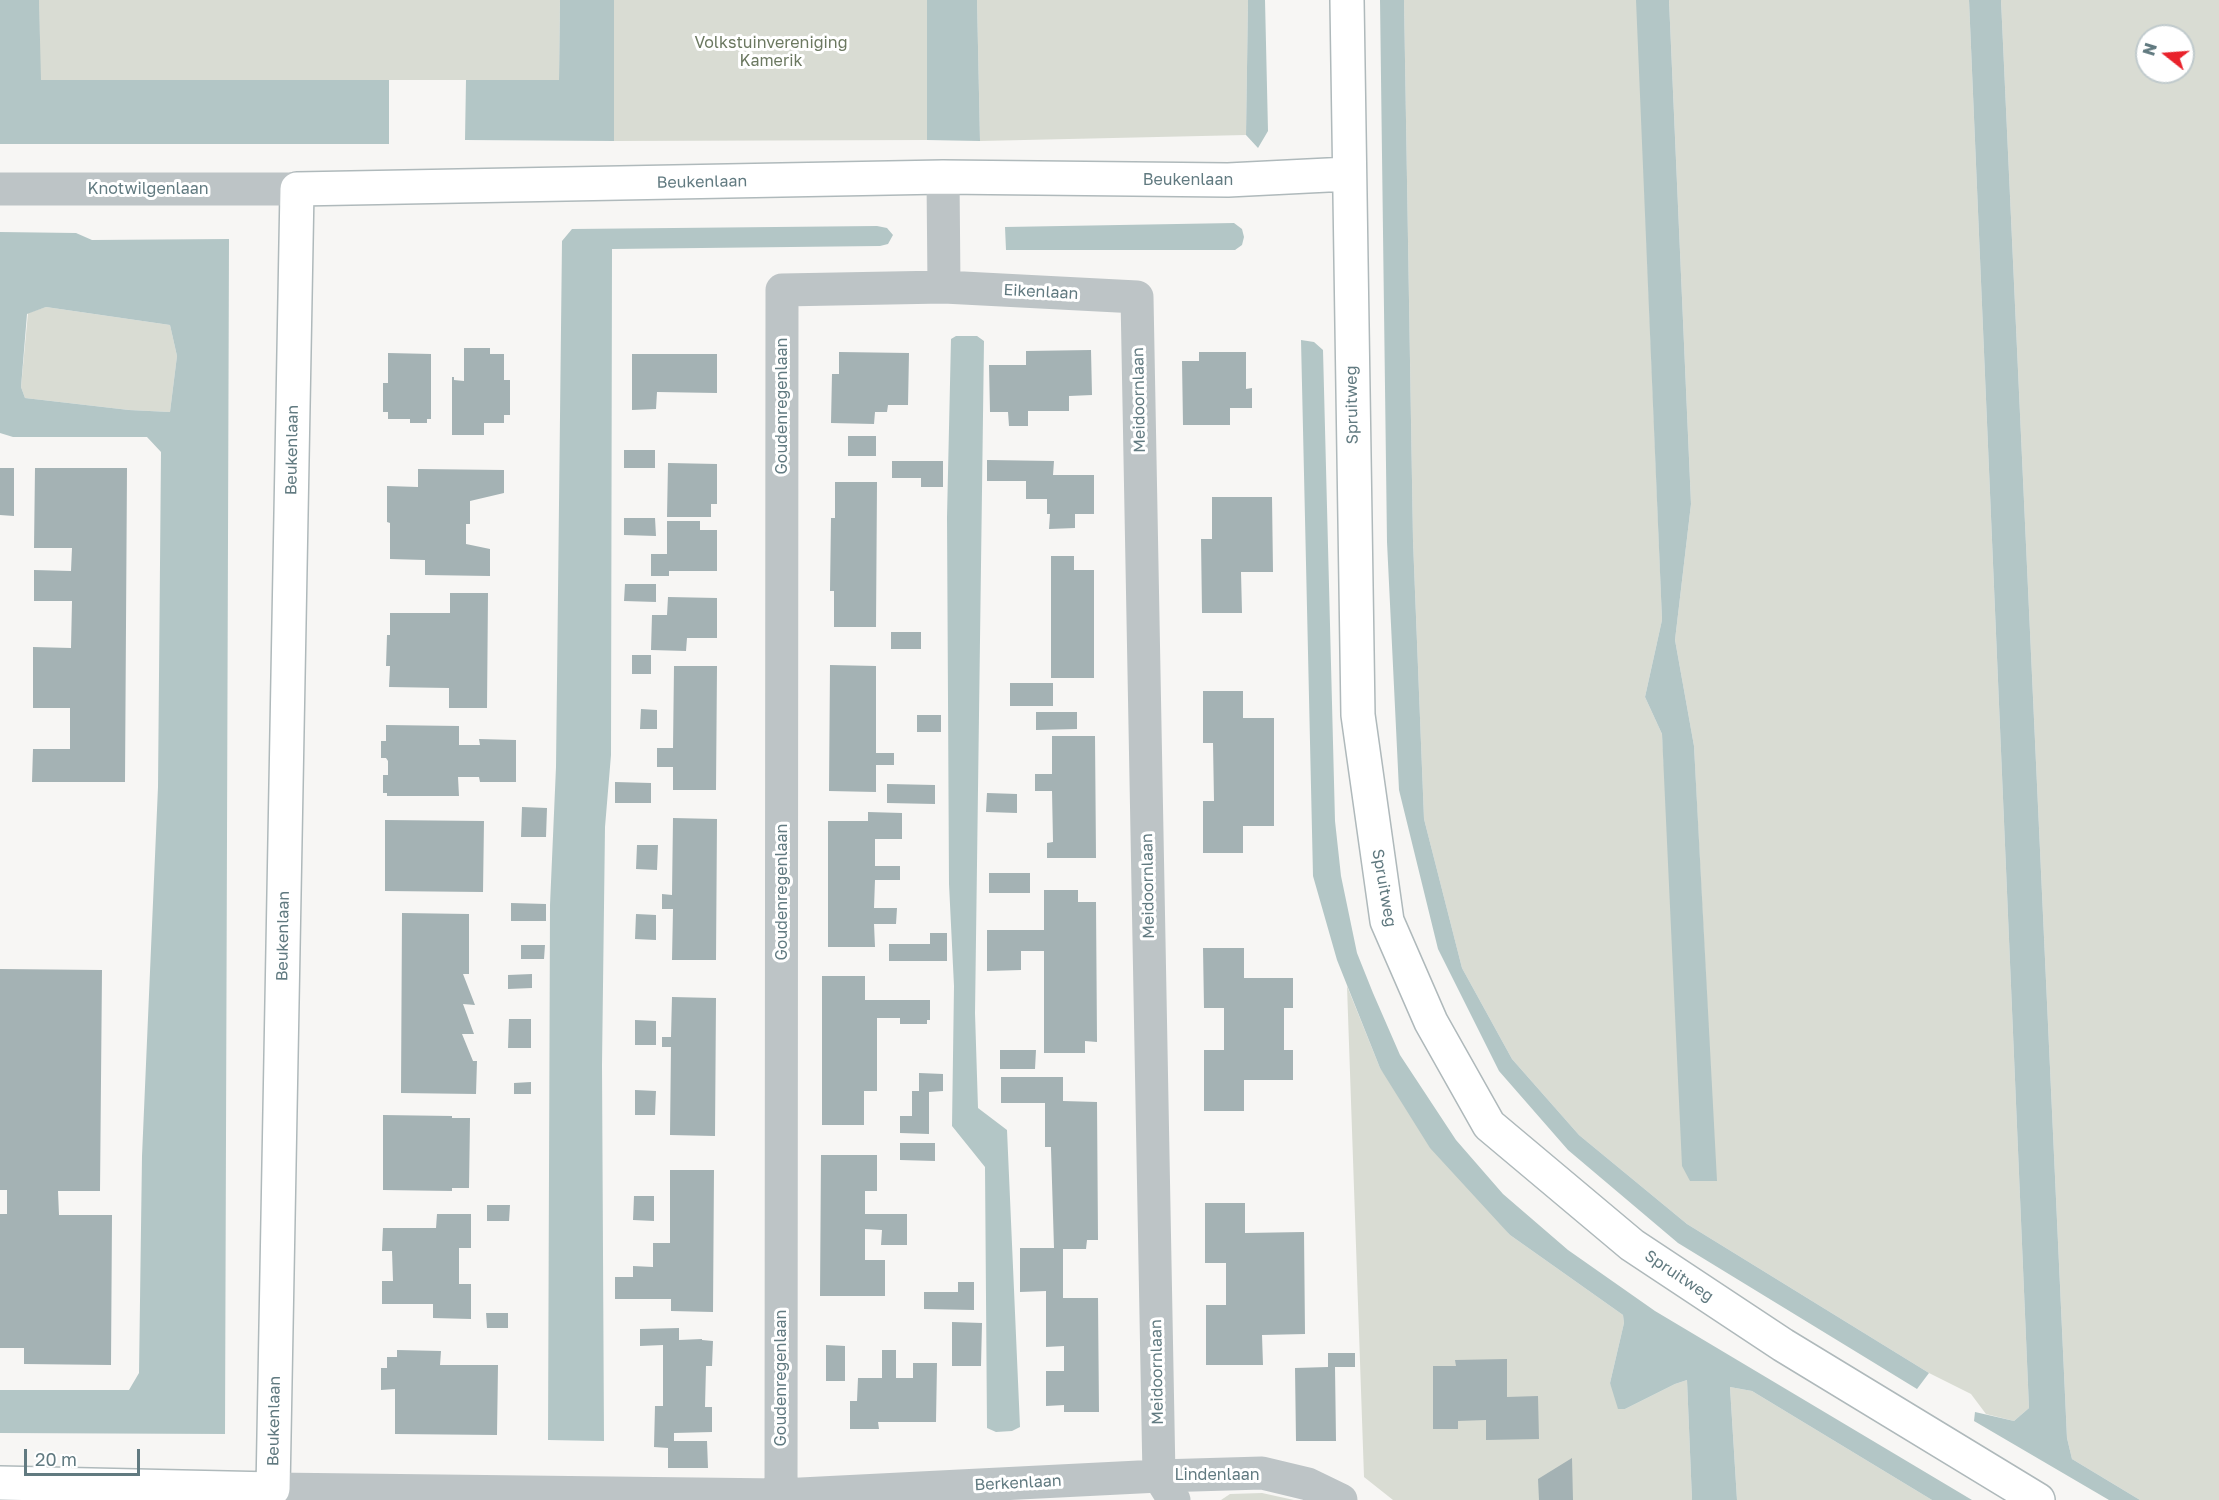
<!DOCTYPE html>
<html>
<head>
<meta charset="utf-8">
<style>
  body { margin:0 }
  #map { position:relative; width:2219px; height:1500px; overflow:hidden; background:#f7f6f4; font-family:"Golos Text",sans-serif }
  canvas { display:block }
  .north { position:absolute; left:2135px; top:24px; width:60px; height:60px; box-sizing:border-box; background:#fff; border:2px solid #c0cacc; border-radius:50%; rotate:287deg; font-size:16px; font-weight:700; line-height:24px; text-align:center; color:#617a80 }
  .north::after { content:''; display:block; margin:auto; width:21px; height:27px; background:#e9222b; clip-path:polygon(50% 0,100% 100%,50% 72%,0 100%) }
  .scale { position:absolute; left:24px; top:1449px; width:116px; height:27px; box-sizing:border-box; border:3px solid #617a80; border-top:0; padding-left:8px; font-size:18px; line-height:21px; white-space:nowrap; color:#617a80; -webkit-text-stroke:4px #fff; paint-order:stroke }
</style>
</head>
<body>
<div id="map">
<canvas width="2219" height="1500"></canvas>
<div class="north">N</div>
<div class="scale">20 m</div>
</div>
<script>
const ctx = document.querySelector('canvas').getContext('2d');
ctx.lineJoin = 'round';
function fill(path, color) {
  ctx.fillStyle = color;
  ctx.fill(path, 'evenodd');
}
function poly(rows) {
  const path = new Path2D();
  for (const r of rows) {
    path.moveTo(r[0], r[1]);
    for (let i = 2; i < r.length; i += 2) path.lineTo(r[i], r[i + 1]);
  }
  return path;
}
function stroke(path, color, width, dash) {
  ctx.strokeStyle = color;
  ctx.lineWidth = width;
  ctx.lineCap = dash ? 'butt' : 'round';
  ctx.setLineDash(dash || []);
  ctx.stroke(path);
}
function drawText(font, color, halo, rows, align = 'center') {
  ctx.font = font + ' "Golos Text",sans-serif';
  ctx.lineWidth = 6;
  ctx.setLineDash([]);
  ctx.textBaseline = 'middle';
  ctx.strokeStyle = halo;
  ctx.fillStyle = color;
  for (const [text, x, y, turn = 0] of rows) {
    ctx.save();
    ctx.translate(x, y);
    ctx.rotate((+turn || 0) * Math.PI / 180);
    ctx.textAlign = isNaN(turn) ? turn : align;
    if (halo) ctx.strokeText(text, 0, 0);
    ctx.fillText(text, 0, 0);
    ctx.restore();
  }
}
fill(poly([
  [39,0,560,0,559,80,40,80],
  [614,0,927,0,927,140,614,141],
  [977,0,1248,0,1246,135,980,141],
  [1404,0,1637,0,1662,620,1645,697,1662,734,1690,1181,1716,1181,1694,746,1675,640,1691,504,1669,0,1969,0,2029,1408,2014,1421,1986,1414,1971,1394,1929,1373,1687,1224,1579,1135,1512,1059,1462,968,1424,819,1413,541],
  [2001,0,2219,0,2219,1500,2140,1500,2072,1459,2067,1438],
  [2147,36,2183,36,2183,72,2147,72],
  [46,307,170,325,177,356,170,412,129,410,25,398,21,387,28,313],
  [1347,986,1380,1068,1510,1235,1623,1315,1624,1323,1610,1383,1625,1409,1675,1384,1687,1380,1692,1500,1393,1500,1364,1477],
  [1730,1387,1752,1391,1932,1500,1737,1500],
  [1262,1493,1294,1500,1221,1500,1230,1494]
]), '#d9dcd3');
fill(poly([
  [0,0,39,0,41,80,389,80,389,144,0,144],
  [560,0,614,0,614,141,465,140,466,80,559,80],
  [927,0,977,0,980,141,927,140],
  [1248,0,1265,0,1268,131,1258,148,1246,135],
  [1380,0,1404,0,1413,541,1424,819,1462,968,1512,1059,1579,1135,1687,1224,1929,1373,1917,1389,1678,1243,1568,1150,1499,1071,1438,949,1399,790,1387,542],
  [1636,0,1669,0,1691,504,1675,640,1694,746,1717,1181,1690,1181,1682,1166,1662,734,1645,697,1662,620],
  [1969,0,2001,0,2067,1438,2072,1459,2140,1500,2109,1500,1974,1421,1975,1412,2014,1421,2029,1408],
  [1234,223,1242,229,1244,237,1242,245,1235,250,1006,250,1005,227],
  [877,226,887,228,893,235,888,244,880,246,612,249,611,755,605,827,602,1065,604,1441,548,1440,550,905,556,767,562,241,572,229],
  [0,232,76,233,92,240,229,239,225,1434,0,1433,0,1390,129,1390,139,1373,142,1156,158,787,161,452,147,437,13,437,0,433],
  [46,307,170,325,177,356,170,412,129,410,25,398,21,387,27,314],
  [956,336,977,336,984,341,975,1013,978,1108,1007,1130,1020,1427,1012,1431,996,1432,987,1428,985,1167,952,1126,954,986,949,884,947,517,951,339],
  [1301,340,1314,342,1323,350,1335,821,1341,876,1357,953,1373,993,1400,1055,1456,1140,1503,1194,1568,1250,1655,1311,1972,1500,1932,1500,1752,1391,1730,1387,1737,1500,1692,1500,1687,1380,1675,1384,1625,1409,1618,1409,1610,1383,1624,1323,1623,1315,1510,1235,1430,1148,1380,1068,1337,960,1313,876]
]), '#b3c6c6');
fill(poly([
  [464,348,490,348,490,354,504,354,504,380,510,380,510,415,504,415,504,423,484,423,484,435,452,435,452,377,454,377,454,380,464,381],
  [1091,350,1092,395,1069,396,1069,411,1028,411,1028,426,1009,426,1008,412,990,412,989,365,1026,365,1026,351],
  [839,352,909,353,908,405,888,405,887,412,875,412,874,424,831,423,832,374,839,374],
  [1199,352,1246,352,1246,389,1252,388,1252,408,1230,408,1230,425,1183,425,1182,361,1199,361],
  [388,353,431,354,431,419,427,419,427,423,410,423,410,419,388,419,388,412,383,412,383,383,388,383],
  [632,354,717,354,717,393,657,392,656,409,632,410],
  [848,436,876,436,876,456,848,456],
  [624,450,655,450,655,468,624,468],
  [987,460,1054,461,1053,475,1094,475,1094,514,1075,514,1075,528,1049,529,1050,514,1047,514,1047,499,1026,499,1026,481,987,481],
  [892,461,943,461,943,487,921,487,921,478,892,478],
  [668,463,717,464,717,504,711,504,711,517,667,517],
  [0,468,14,468,14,516,0,515],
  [35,468,127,468,125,782,32,782,33,749,70,749,70,708,33,708,33,647,71,648,72,601,34,601,34,570,71,571,72,548,34,548],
  [418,469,504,470,504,493,470,501,470,524,466,524,466,544,490,549,490,576,425,575,425,560,390,559,390,523,387,522,387,486,418,487],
  [835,482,877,482,876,627,834,627,834,591,830,591,831,518,835,518],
  [1212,497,1272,497,1273,572,1241,572,1242,613,1202,613,1201,539,1212,539],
  [624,518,655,518,656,536,624,535],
  [667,521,700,521,700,530,717,530,717,571,669,571,669,576,651,576,651,554,667,554],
  [1051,556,1074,556,1074,570,1094,570,1094,678,1051,678],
  [625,584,656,584,656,602,624,601],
  [450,593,488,593,487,708,449,708,449,688,389,687,390,666,386,666,387,635,390,635,390,613,450,613],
  [668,597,717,598,717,638,687,638,686,651,651,650,652,615,667,615],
  [891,632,921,632,921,649,891,649],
  [632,655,651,655,651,674,632,674],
  [830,665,876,666,876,753,894,753,894,765,876,765,876,792,829,791],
  [674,666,717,666,716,790,673,790,673,767,657,767,657,748,673,748],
  [1010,683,1053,683,1053,706,1010,706],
  [1203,691,1243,691,1243,718,1274,718,1274,826,1243,826,1243,853,1203,853,1203,801,1214,801,1213,743,1203,743],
  [641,709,657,710,657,729,640,729],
  [1036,712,1077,712,1077,729,1036,730],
  [917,715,941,715,941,732,917,732],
  [386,725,459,726,459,745,480,745,479,739,516,740,516,782,480,782,479,777,458,777,459,796,387,796,387,793,383,793,383,775,388,775,388,761,386,758,381,758,381,741,386,741],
  [1052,736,1095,736,1096,858,1047,858,1047,843,1053,842,1052,791,1035,791,1035,774,1052,774],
  [615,782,651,783,651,803,615,803],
  [887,784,935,785,935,804,887,803],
  [987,793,1017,794,1017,813,986,812],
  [522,807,547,808,546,837,521,837],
  [868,812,902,813,902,839,875,839,875,866,900,866,900,880,875,880,874,908,897,908,896,924,874,924,875,947,828,947,828,821,868,821],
  [673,818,717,819,716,960,672,960,673,909,662,909,662,894,672,895],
  [385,820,484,821,483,892,385,891],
  [637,845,658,845,657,870,636,869],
  [989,873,1030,873,1030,893,989,893],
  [1044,890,1078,890,1078,902,1096,902,1097,1042,1085,1041,1085,1053,1044,1053,1044,951,1021,951,1021,970,987,971,987,930,1044,930],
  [511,903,546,904,546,921,511,921],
  [402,913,469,914,469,974,463,974,475,1005,463,1004,474,1034,462,1034,473,1061,477,1061,476,1094,401,1093],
  [636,914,656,915,656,940,635,939],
  [930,933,947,933,947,961,889,961,889,944,930,944],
  [521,945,545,945,544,959,521,959],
  [1203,948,1244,948,1244,978,1293,978,1293,1008,1284,1008,1284,1050,1293,1050,1293,1080,1244,1080,1244,1111,1204,1111,1204,1050,1224,1050,1224,1008,1204,1008],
  [0,969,102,970,100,1191,58,1191,59,1215,112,1215,111,1365,24,1364,24,1348,0,1348,0,1214,7,1214,7,1190,0,1190],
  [532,974,532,988,508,989,508,975],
  [822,976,865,976,865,1000,930,1000,930,1020,927,1020,927,1024,900,1024,900,1018,877,1018,877,1091,864,1091,864,1125,822,1125],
  [672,997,716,998,715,1136,670,1135,671,1047,662,1047,662,1037,671,1037],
  [509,1019,531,1019,531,1048,508,1048],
  [635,1020,656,1021,656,1045,635,1045],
  [1000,1050,1036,1050,1035,1069,1000,1069],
  [919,1073,943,1074,943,1091,929,1092,929,1134,900,1133,900,1116,912,1116,912,1091,919,1091],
  [1001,1077,1063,1077,1063,1101,1097,1102,1098,1240,1087,1240,1086,1249,1063,1249,1063,1298,1098,1298,1099,1412,1064,1412,1064,1405,1046,1406,1046,1371,1064,1371,1064,1346,1046,1347,1046,1291,1020,1292,1020,1248,1054,1248,1051,1149,1051,1147,1045,1147,1045,1103,1001,1103],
  [531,1082,531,1094,514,1094,514,1083],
  [635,1090,656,1091,655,1115,635,1115],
  [383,1115,452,1116,452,1118,470,1118,469,1188,452,1188,452,1191,383,1190],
  [900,1143,935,1143,935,1161,900,1160],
  [821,1155,877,1155,877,1191,865,1191,865,1214,907,1214,907,1245,881,1245,882,1230,865,1229,865,1260,885,1260,885,1296,820,1296],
  [670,1170,714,1170,713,1312,671,1311,671,1299,615,1299,615,1277,633,1277,633,1266,653,1267,653,1243,670,1243],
  [634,1196,654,1196,654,1221,633,1220],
  [1205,1203,1245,1203,1245,1233,1304,1232,1305,1334,1262,1335,1263,1365,1206,1365,1206,1305,1226,1305,1226,1263,1205,1263],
  [487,1205,510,1205,509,1221,487,1221],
  [437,1214,471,1214,471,1248,459,1248,459,1284,471,1284,471,1319,433,1318,433,1304,382,1304,382,1281,393,1281,392,1251,382,1251,383,1228,436,1228],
  [958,1282,974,1282,974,1310,924,1309,924,1292,958,1292],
  [486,1313,508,1313,508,1328,487,1328],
  [952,1322,982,1323,981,1366,952,1366],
  [679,1328,679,1340,702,1339,702,1340,713,1341,712,1366,706,1366,705,1407,712,1407,712,1432,674,1433,674,1441,707,1441,708,1468,668,1468,668,1448,654,1447,655,1406,663,1406,663,1345,640,1346,640,1329],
  [826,1345,845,1346,845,1381,826,1381],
  [397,1350,441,1351,440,1365,498,1365,497,1435,395,1434,395,1389,381,1390,381,1368,387,1368,387,1357,397,1357],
  [882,1350,896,1350,896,1378,913,1378,913,1363,937,1363,936,1422,878,1422,879,1429,850,1429,850,1401,857,1401,858,1378,882,1378],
  [1328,1353,1355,1353,1355,1367,1335,1367,1336,1441,1296,1441,1295,1368,1328,1367],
  [1507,1359,1507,1397,1538,1396,1539,1439,1486,1440,1486,1420,1458,1421,1458,1429,1433,1429,1433,1366,1456,1366,1455,1360],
  [1572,1458,1573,1500,1539,1500,1538,1479]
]), '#a4b2b4');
const secondary = poly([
  [1347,0,1358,715,1387,921,1431,1022,1489,1125,1632,1245,1783,1345,2038,1500],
  [0,1483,273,1489,297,189,943,177,1228,180,1348,174]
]);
stroke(secondary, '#afb9bb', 36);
stroke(poly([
  [943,177,944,287],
  [0,189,297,189],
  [273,1489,781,1495,1159,1476,1262,1473,1308,1484,1341,1500],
  [781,1495,782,290,944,287,1137,297,1159,1476,1174,1500]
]), '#bdc4c6', 33);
stroke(secondary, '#fff', 33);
drawText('16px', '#6b7860', '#fff', [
  ["Volkstuinvereniging",771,43],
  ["Kamerik",771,61]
]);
drawText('16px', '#617a80', '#fff', [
  ["Beukenlaan",1188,180],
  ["Beukenlaan",702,182,-1],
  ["Knotwilgenlaan",148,189],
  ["Eikenlaan",1041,292,3],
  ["Meidoornlaan",1139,400,-91],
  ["Spruitweg",1352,405,-91],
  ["Goudenregenlaan",782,406,-90],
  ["Beukenlaan",292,450,-89],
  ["Meidoornlaan",1148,886,-91],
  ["Spruitweg",1384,888,80],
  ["Goudenregenlaan",782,892,-90],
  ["Beukenlaan",283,936,-89],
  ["Spruitweg",1679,1276,34],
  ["Meidoornlaan",1157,1372,-91],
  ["Goudenregenlaan",781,1378,-90],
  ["Beukenlaan",274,1421,-89],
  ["Lindenlaan",1217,1475],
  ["Berkenlaan",1018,1483,-3]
]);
</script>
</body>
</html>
